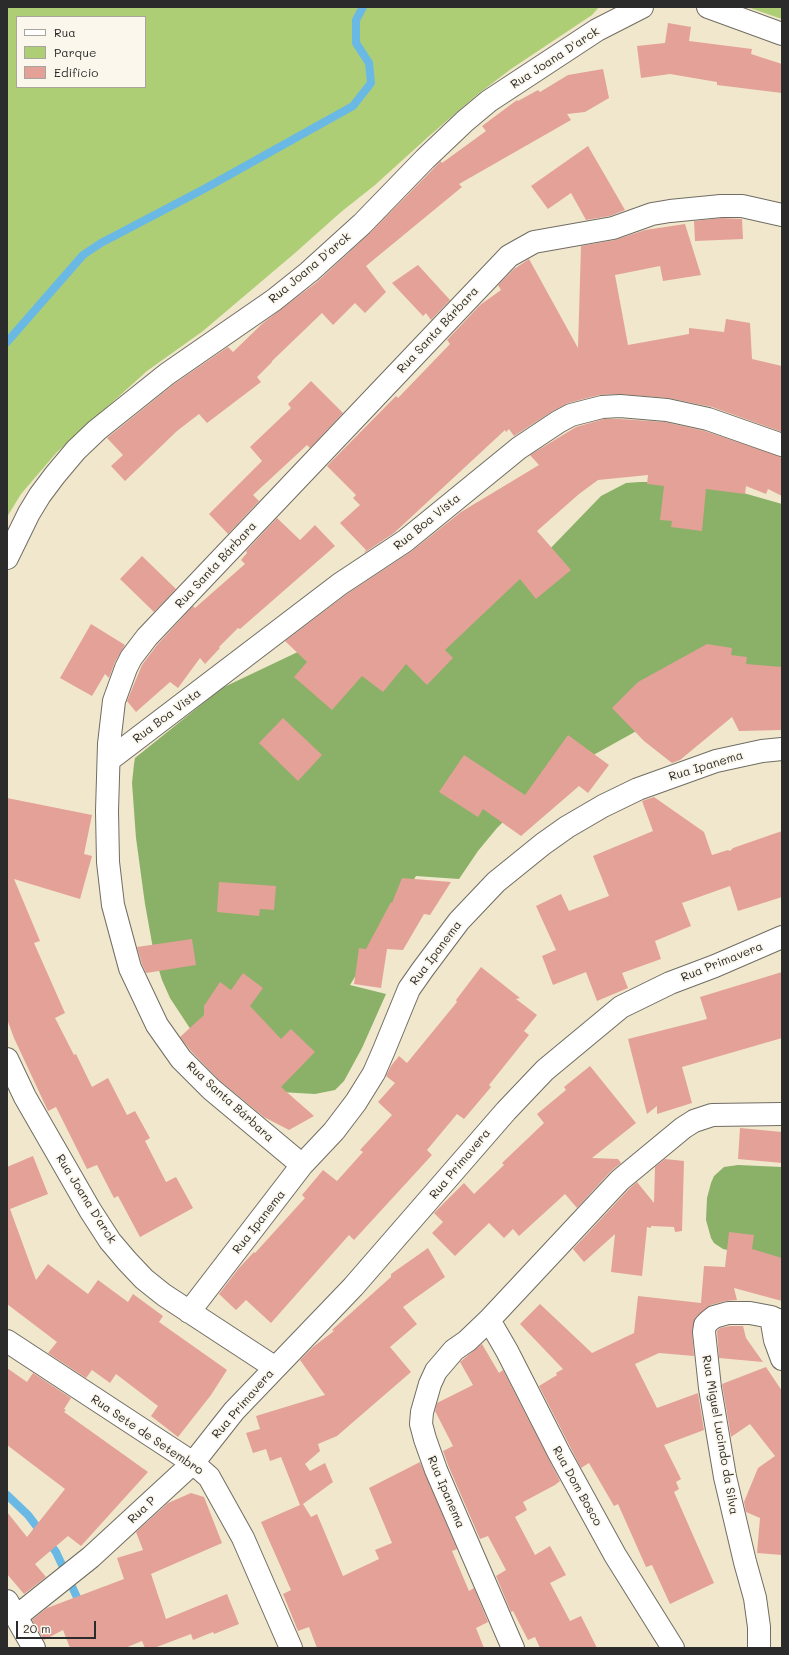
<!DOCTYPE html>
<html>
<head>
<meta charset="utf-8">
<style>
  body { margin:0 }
  #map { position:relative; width:789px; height:1655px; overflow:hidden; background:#f0e7cc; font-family:Mali,sans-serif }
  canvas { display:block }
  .frame { position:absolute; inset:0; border:8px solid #2b2b2b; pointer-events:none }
  .legend { position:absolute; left:16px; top:16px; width:130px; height:72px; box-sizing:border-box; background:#fbf7ec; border:1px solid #a8a59f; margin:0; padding:5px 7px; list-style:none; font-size:12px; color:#2b2b2b }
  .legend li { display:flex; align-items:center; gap:8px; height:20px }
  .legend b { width:20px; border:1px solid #a8a59f }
  .scale { position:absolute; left:16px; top:1621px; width:80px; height:18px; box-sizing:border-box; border:2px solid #2b2b2b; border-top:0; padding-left:5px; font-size:12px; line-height:14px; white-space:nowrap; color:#2b2b2b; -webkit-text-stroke:3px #fbf7ec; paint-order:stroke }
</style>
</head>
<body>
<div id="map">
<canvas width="789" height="1655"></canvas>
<div class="frame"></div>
<ul class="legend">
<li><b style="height:5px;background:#fff"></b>Rua</li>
<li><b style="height:11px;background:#aece76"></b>Parque</li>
<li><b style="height:11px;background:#e4a198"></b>Edifício</li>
</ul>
<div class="scale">20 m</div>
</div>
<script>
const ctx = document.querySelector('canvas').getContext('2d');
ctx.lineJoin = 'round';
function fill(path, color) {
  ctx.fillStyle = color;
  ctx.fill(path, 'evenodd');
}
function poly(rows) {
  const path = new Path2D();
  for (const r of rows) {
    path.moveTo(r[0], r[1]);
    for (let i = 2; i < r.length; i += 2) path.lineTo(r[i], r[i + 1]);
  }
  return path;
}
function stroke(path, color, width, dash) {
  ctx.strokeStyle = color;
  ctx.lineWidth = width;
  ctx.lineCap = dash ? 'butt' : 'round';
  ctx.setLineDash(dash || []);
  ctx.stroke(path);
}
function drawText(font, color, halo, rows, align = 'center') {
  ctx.font = font + ' Mali,sans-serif';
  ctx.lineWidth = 3.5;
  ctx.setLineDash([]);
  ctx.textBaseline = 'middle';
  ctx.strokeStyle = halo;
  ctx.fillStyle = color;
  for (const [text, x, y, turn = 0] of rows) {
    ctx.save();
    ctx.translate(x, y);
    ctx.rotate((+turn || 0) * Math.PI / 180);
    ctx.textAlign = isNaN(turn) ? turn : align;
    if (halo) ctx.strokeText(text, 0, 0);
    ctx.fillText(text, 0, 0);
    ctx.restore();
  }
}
fill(poly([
  [7,7,599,7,592,15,511,69,478,94,428,137,375,185,341,212,295,253,203,331,147,371,57,452,21,494,7,517],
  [17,17,145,17,145,87,17,87],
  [747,7,782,7,782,19]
]), '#aece76');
fill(poly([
  [640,482,660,482,733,490,782,504,782,692,676,709,579,763,515,810,497,828,478,851,459,879,416,876,350,985,386,994,362,1048,344,1081,335,1090,315,1094,280,1092,193,1033,170,998,162,980,154,954,145,904,136,838,132,783,134,764,135,758,222,688,304,649,545,554,601,496,626,483],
  [738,1165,782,1167,782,1262,723,1249,714,1243,711,1238,706,1220,707,1198,711,1183,714,1176,724,1167]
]), '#8ab167');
stroke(poly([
  [7,342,83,255,101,243,204,189,353,106,371,83,369,63,356,43,356,20,363,7],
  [7,1495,28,1515,56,1552,81,1606]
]), '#6ab9e5', 8);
fill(poly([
  [668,23,691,27,689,41,752,49,751,54,782,64,782,93,717,85,717,82,670,74,641,78,637,46,665,43],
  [603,69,609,98,585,112,567,114,571,120,459,184,462,187,366,266,386,292,365,313,355,303,333,325,322,313,272,361,272,362,257,377,261,382,207,423,199,414,177,431,125,481,111,466,123,455,107,438,174,384,228,347,233,352,263,323,317,282,370,233,441,161,442,163,486,131,482,126,517,100,518,101,538,90,540,92,568,75],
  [588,146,625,210,610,216,586,220,571,193,548,209,531,186],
  [722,218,742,219,743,239,695,241,694,221],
  [685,224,701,275,663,281,660,266,615,275,628,345,689,334,689,328,724,332,726,319,750,323,752,359,782,366,782,432,712,407,668,398,619,394,599,395,568,403,551,412,514,436,509,429,506,432,505,430,394,533,364,553,366,550,340,523,360,505,353,498,356,495,327,466,396,396,398,398,450,344,447,340,480,305,501,290,498,285,514,269,529,259,578,348,581,246,615,240,645,230],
  [418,265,450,300,431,320,426,313,423,316,392,283],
  [311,381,343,413,310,448,307,445,253,495,259,501,228,534,209,514,262,461,250,447,291,408,288,404],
  [604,419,620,419,665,422,705,431,782,457,782,496,768,489,766,494,746,486,745,494,706,489,702,531,671,527,672,521,660,520,664,486,647,484,648,475,598,480,579,494,537,531,571,570,536,599,520,579,445,650,453,658,427,685,406,664,383,692,362,676,332,710,294,677,307,662,285,641,347,594,412,551,461,512,539,465,530,455,576,427],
  [277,518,300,540,315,525,335,546,240,629,238,628,219,647,220,648,205,664,200,658,178,688,170,682,136,712,127,701,142,665,157,645,193,606,195,608,245,564,241,560,247,553,246,551],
  [142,556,176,589,154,612,120,579],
  [91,624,125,645,115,662,109,678,105,674,92,696,60,678],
  [707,644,732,648,731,655,747,657,746,664,782,667,782,730,739,731,732,717,680,760,672,763,644,741,612,708,638,682],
  [283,718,322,755,298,781,259,743],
  [568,735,609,765,588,793,579,786,521,836,483,809,478,817,439,792,464,755,525,795],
  [654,797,704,832,712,855,728,850,730,851,733,848,782,831,782,897,738,911,730,886,682,903,691,926,655,941,661,959,622,973,628,988,597,1001,586,972,553,985,542,956,556,950,536,906,561,894,569,911,609,896,593,856,653,831,642,801],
  [7,798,92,815,84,854,92,856,80,899,14,879,40,941,34,943,65,1013,55,1018,74,1055,76,1054,92,1087,108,1078,127,1115,135,1111,150,1138,145,1141,166,1182,176,1177,193,1208,140,1237,118,1196,114,1198,97,1165,87,1169,56,1107,48,1111,14,1038,7,1019],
  [402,878,451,882,430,915,424,914,403,950,387,949,381,988,354,984,359,948,366,949,391,902,392,903],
  [219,882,276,886,274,910,260,909,259,916,217,912],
  [192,939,196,965,146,973,142,964,137,947],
  [481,967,520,998,516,999,537,1015,524,1031,529,1035,489,1085,491,1087,464,1119,457,1114,427,1150,432,1155,354,1240,349,1235,271,1323,246,1300,236,1310,219,1294,239,1268,254,1252,255,1253,305,1198,302,1195,323,1170,337,1181,363,1152,360,1150,392,1115,378,1102,395,1083,386,1076,391,1066,399,1056,407,1063,457,1002,456,1000],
  [782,972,782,1038,682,1067,692,1103,657,1114,657,1106,647,1114,628,1039,707,1019,700,997],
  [243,973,263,988,250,1006,281,1039,291,1029,315,1052,281,1087,314,1116,289,1130,264,1117,219,1080,191,1051,180,1037,204,1015,204,1006,220,982,231,990],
  [590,1066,636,1123,592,1158,618,1159,621,1163,611,1171,577,1208,565,1194,519,1236,513,1229,504,1238,489,1223,455,1256,432,1233,443,1222,434,1213,464,1183,474,1194,504,1165,502,1163,544,1123,537,1114,566,1090,564,1087],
  [740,1128,782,1132,782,1163,738,1159],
  [33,1156,48,1194,10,1209,36,1280,48,1264,88,1294,98,1280,128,1302,133,1294,163,1316,159,1322,227,1370,211,1395,178,1437,151,1416,158,1406,116,1374,110,1383,92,1370,86,1378,48,1353,57,1342,7,1304,7,1167],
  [665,1159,684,1161,682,1231,675,1232,674,1227,651,1226,651,1228,647,1227,642,1276,611,1272,615,1234,584,1262,573,1249,629,1189,637,1182,654,1203,655,1167],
  [729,1232,754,1235,752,1249,782,1258,782,1301,734,1288,737,1300,725,1301,711,1305,696,1317,692,1330,694,1356,659,1353,635,1364,657,1408,698,1393,704,1430,664,1445,681,1479,676,1482,679,1489,674,1492,714,1583,670,1604,652,1565,646,1567,618,1504,614,1506,589,1463,581,1468,539,1386,557,1375,556,1373,563,1369,520,1324,540,1304,592,1353,634,1333,638,1296,701,1303,704,1266,725,1267],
  [428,1248,445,1277,403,1307,417,1324,390,1347,411,1372,337,1436,318,1444,320,1451,305,1464,310,1471,325,1463,333,1482,303,1504,311,1517,317,1514,343,1576,379,1559,375,1550,392,1543,369,1488,420,1462,457,1549,452,1551,469,1591,474,1588,488,1622,476,1628,484,1648,317,1648,309,1627,298,1631,283,1594,291,1590,261,1522,300,1505,281,1457,270,1461,266,1449,253,1453,246,1433,260,1429,256,1416,325,1395,300,1360,313,1347,334,1331,332,1330,391,1277,391,1274],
  [730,1326,743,1326,746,1338,763,1362,719,1358,717,1331,720,1328],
  [482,1344,499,1373,503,1370,560,1481,555,1485,523,1502,527,1510,515,1517,535,1555,550,1546,566,1575,550,1583,570,1621,581,1616,597,1648,540,1648,535,1637,528,1640,513,1611,511,1612,496,1576,506,1570,488,1536,480,1539,448,1465,443,1451,453,1446,435,1411,437,1403,473,1385,460,1362],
  [766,1367,782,1391,782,1555,757,1553,760,1518,746,1512,744,1502,758,1468,775,1456,750,1424,731,1437,722,1384],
  [7,1368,27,1382,33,1373,71,1398,64,1409,66,1410,64,1412,148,1472,81,1546,68,1536,35,1564,46,1577,24,1594,7,1574,7,1512,27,1537,65,1489,7,1445],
  [191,1493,204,1497,222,1543,151,1574,166,1619,227,1594,239,1624,214,1634,213,1632,193,1640,191,1634,154,1648,145,1648,142,1641,125,1648,70,1648,63,1630,44,1640,32,1620,47,1608,124,1579,117,1558,143,1550,136,1532,168,1503]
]), '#e4a198');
const minor = poly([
  [7,558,29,513,40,495,55,475,76,450,97,430,167,374,274,300,309,272,362,224,425,159,465,121,489,101,597,30,642,7],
  [109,760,340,584,405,541,519,448,558,422,571,415,602,407,620,406,667,410,708,419,782,445],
  [7,1059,25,1097,90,1210,110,1241,127,1261,144,1279,164,1295,274,1367],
  [302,1165,211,1089,181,1059,157,1025,130,968,113,905,108,862,107,811,109,744,114,701,126,668,131,658,147,637,509,256,534,242,613,228,652,214,670,211,721,206,742,206,782,215],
  [189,1312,302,1165,334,1131,356,1102,374,1073,384,1050,409,989,423,969,459,921,496,882,543,844,567,827,603,806,638,789,716,761,762,751,782,749],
  [771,1317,775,1340,782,1359],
  [489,1320,507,1351,559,1453,615,1555,673,1648],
  [7,1341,193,1463,209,1477,243,1538,291,1648],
  [7,1601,34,1648],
  [17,1616,91,1557,193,1463,234,1411,353,1287,506,1111,545,1070,621,1007,670,983,715,966,782,937],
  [513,1648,436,1470,425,1439,421,1424,422,1412,430,1384,436,1371,454,1350,467,1341,489,1320,620,1180,683,1128,694,1121,712,1115,782,1114],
  [759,1648,759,1627,755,1598,745,1562,725,1477,710,1388,704,1332,705,1325,709,1321,714,1317,728,1313,750,1313,771,1317,782,1322]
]);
const tertiary = poly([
  [708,7,782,34]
]);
stroke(minor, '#706d63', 24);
stroke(tertiary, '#706d63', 24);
stroke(minor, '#fff', 22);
stroke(tertiary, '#fff', 22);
drawText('12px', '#2b2b2b', '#fbf7ec', [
  ["Rua Joana D'arck",555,58,-33],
  ["Rua Joana D'arck",310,268,-40],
  ["Rua Santa Bárbara",438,330,-47],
  ["Rua Boa Vista",427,522,-39],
  ["Rua Santa Bárbara",216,565,-47],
  ["Rua Boa Vista",167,716,-37],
  ["Rua Ipanema",706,766,-17],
  ["Rua Ipanema",436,953,-53],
  ["Rua Primavera",722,962,-22],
  ["Rua Santa Bárbara",230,1102,42],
  ["Rua Primavera",460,1164,-50],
  ["Rua Joana D'arck",86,1199,58],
  ["Rua Ipanema",259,1222,-52],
  ["Rua Primavera",243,1404,-49],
  ["Rua Sete de Setembro",147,1435,34],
  ["Rua Miguel Lucindo da Silva",720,1435,80],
  ["Rua Dom Bosco",577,1486,61],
  ["Rua Ipanema",446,1492,67],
  ["Rua P",142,1510,-43]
]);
</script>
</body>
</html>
